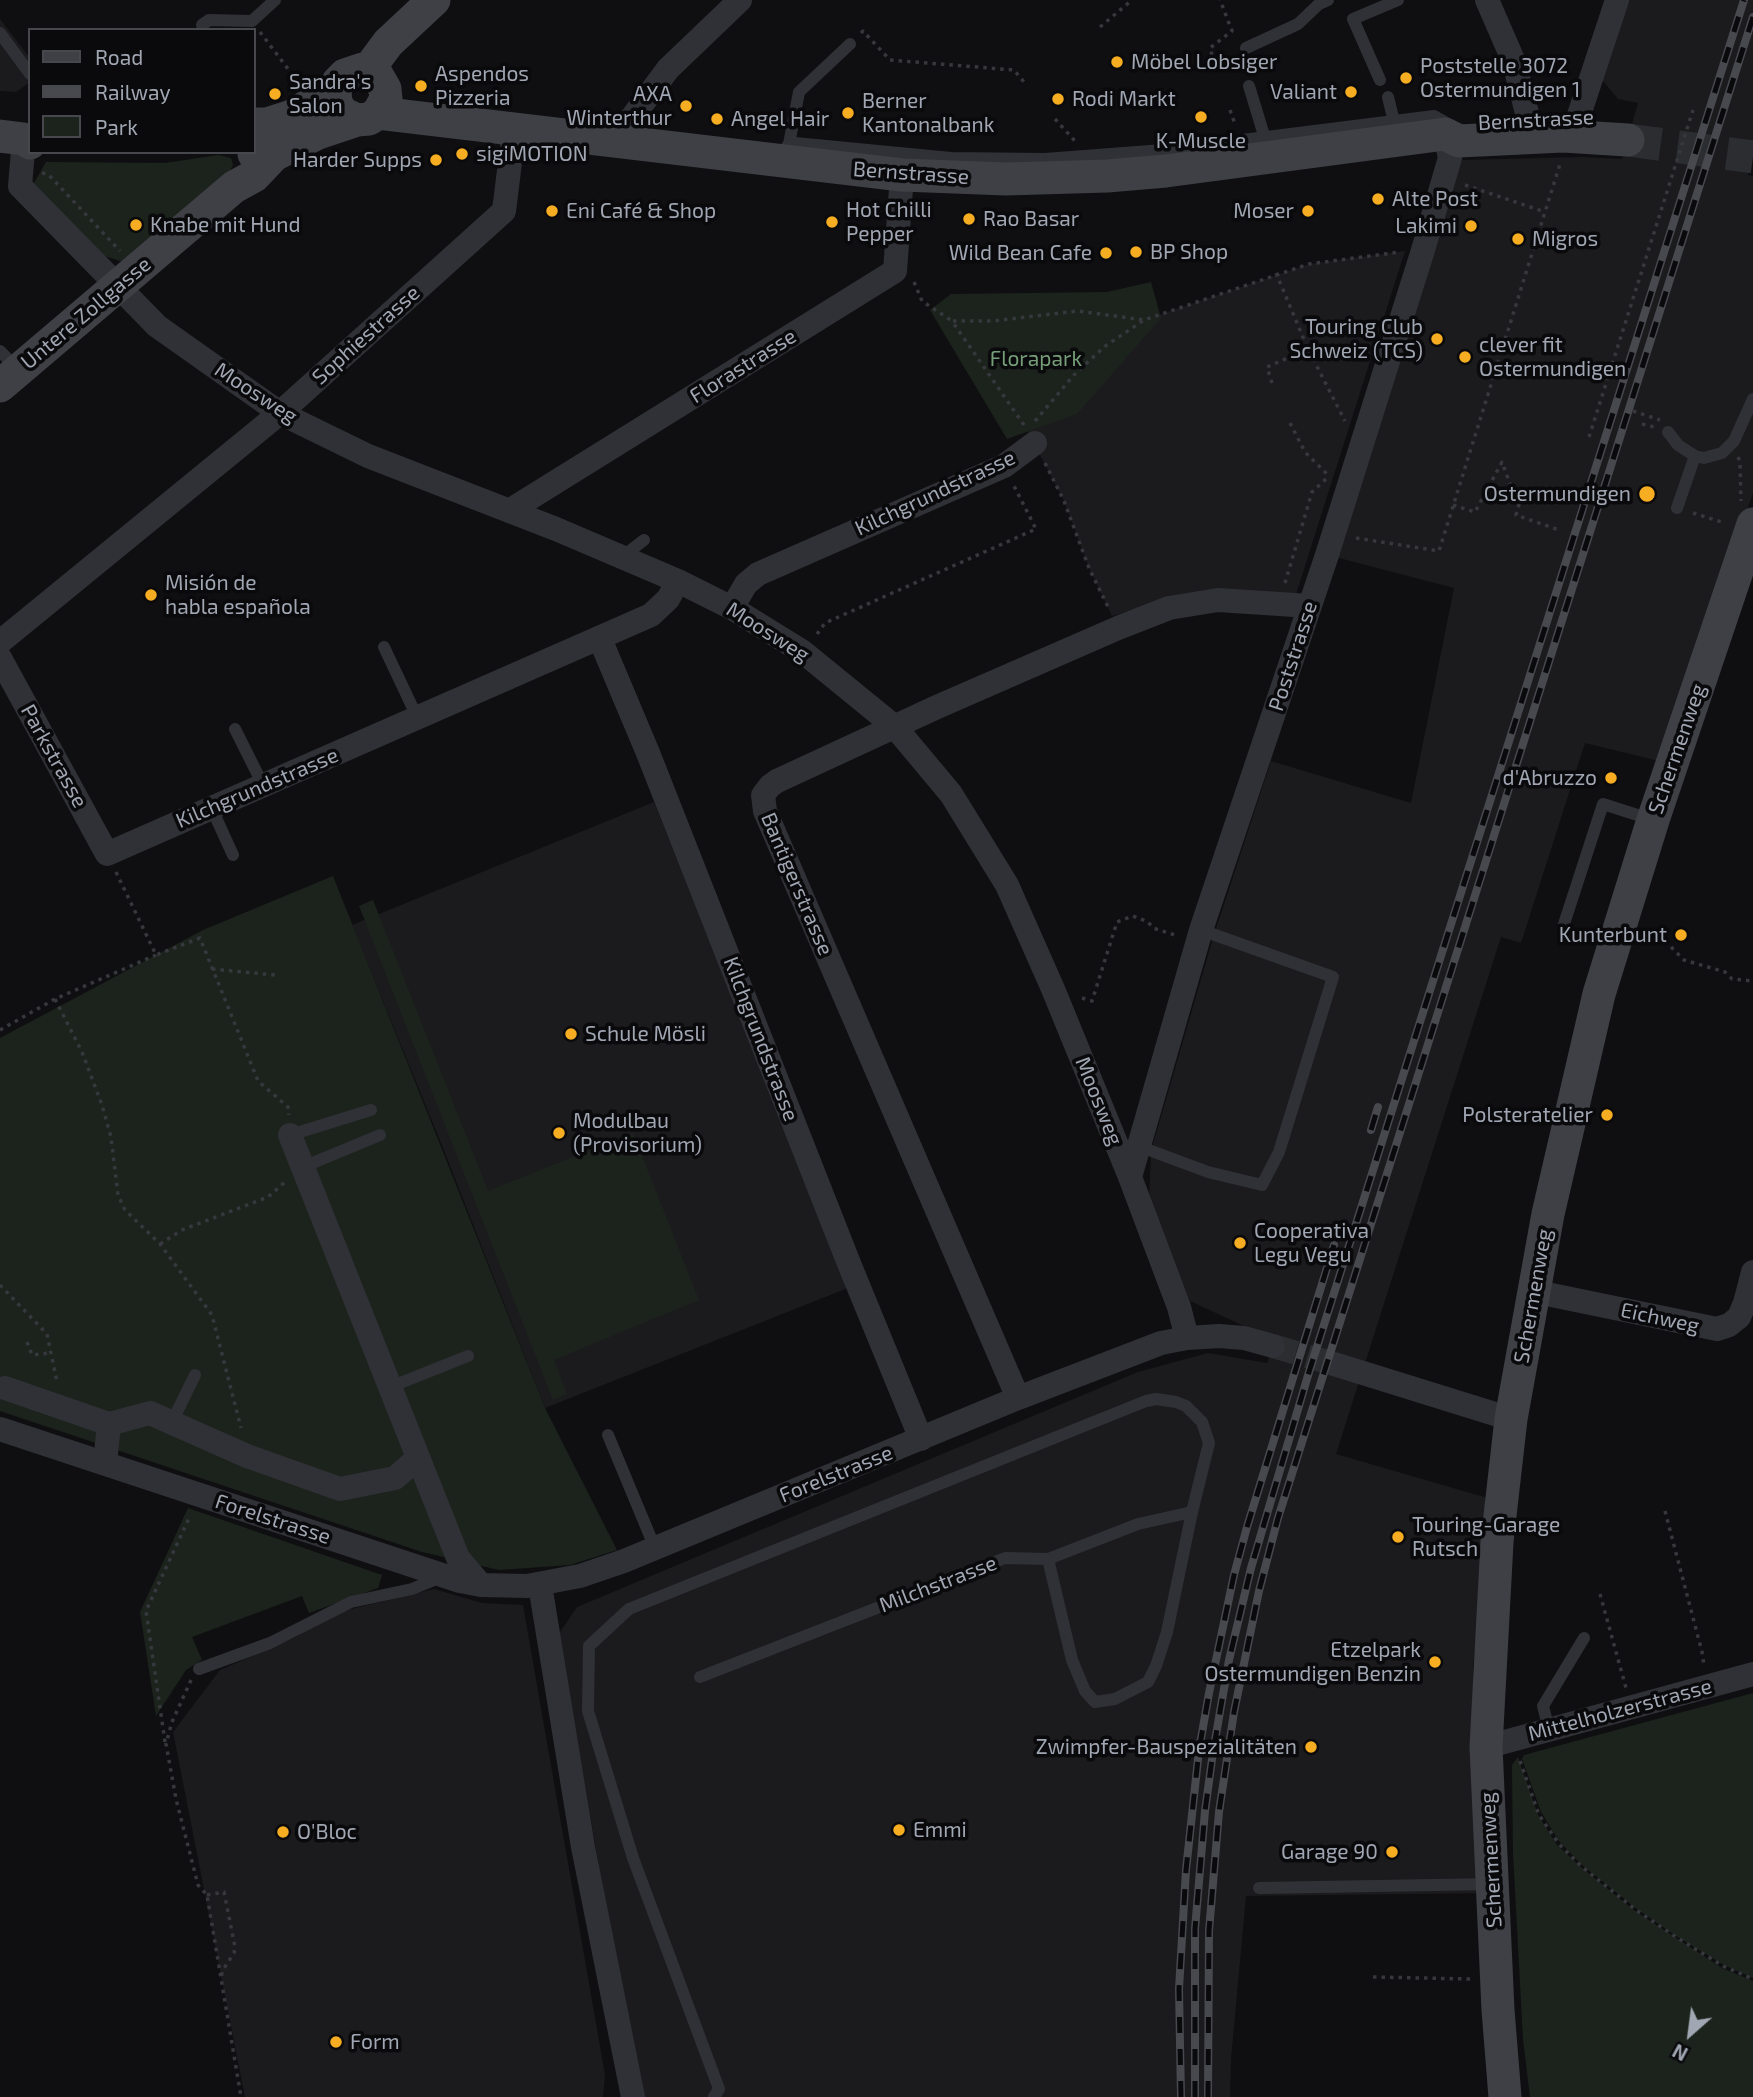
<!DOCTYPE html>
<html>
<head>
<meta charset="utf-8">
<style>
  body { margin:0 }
  #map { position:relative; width:1753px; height:2097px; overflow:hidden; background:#0f0f11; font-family:"Exo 2",sans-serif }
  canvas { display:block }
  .legend { position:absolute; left:28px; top:28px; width:228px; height:126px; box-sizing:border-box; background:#0a0a0c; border:2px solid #46484e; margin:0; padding:9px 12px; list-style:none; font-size:21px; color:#a0a6b2 }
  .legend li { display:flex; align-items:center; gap:14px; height:35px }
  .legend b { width:35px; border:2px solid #46484e }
  .north { position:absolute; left:1655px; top:1999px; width:70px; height:70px; -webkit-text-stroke:5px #0a0a0c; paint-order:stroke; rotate:208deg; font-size:19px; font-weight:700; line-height:28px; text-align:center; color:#a0a6b2 }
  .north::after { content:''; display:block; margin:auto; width:24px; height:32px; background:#a0a6b2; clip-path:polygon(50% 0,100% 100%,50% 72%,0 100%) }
</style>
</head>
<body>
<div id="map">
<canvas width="1753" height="2097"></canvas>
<ul class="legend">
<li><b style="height:9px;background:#3e4046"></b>Road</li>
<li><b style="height:9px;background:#47494f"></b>Railway</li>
<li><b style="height:19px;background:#1c231c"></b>Park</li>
</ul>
<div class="north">N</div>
</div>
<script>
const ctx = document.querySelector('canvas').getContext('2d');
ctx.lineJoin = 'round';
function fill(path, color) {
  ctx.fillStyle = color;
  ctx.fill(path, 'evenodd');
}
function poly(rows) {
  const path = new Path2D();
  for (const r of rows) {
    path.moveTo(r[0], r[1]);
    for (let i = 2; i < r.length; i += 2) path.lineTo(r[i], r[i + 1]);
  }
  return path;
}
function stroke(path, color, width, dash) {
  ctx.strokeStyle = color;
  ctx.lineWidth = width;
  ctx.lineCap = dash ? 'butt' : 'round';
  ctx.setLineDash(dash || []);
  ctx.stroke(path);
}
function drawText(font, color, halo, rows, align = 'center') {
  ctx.font = font + ' "Exo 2",sans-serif';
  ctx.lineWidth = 7;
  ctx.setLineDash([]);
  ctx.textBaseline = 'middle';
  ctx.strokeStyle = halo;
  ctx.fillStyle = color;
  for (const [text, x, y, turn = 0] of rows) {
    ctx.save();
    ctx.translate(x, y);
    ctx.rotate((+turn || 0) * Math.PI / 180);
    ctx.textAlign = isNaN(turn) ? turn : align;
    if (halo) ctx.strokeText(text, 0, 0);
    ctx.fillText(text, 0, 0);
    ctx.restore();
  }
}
fill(poly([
  [1625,0,1753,0,1753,156,1748,175,1753,176,1753,493,1659,761,1585,743,1521,943,1501,937,1336,1454,1491,1499,1473,1667,1476,1766,1493,1893,1246,1896,1231,2059,1230,2097,640,2097,558,1635,577,1607,1138,1372,1208,1353,1267,1363,1273,1346,1257,1332,1190,1301,1149,1204,1151,1151,1213,938,1271,761,1411,803,1454,588,1335,557,1462,160,1581,157,1622,159,1638,103,1618,99,1603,81,1601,71],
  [0,19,30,58,30,82,16,92,0,91],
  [1405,251,1292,607,1207,591,1112,616,1089,568,1064,501,1027,430,1144,320,1309,264],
  [654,802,848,1288,545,1408,441,1143,352,925],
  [434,1589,482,1603,523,1605,605,2075,603,2097,245,2097,173,1732,220,1670,294,1638,339,1612]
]), '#1b1b1e');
fill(poly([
  [218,155,231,158,233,165,230,171,123,262,105,256,34,183,46,162,165,163],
  [1151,282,1161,318,1077,414,1007,439,930,310,951,294,1107,292],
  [333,876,545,1408,617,1550,570,1565,499,1570,422,1552,0,1411,0,1038,203,930],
  [373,900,488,1191,633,1133,699,1300,554,1360,567,1394,553,1400,359,906],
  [188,1508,382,1575,378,1588,309,1613,302,1596,192,1637,202,1660,186,1670,156,1716,140,1612],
  [1753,1693,1753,1978,1724,1965,1676,1936,1637,1909,1582,1865,1559,1841,1541,1812,1522,1759,1524,1755],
  [1518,1757,1538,1815,1557,1845,1581,1867,1635,1911,1722,1968,1753,1981,1753,2097,1530,2097,1523,2039,1513,1853,1512,1765]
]), '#1c231c');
stroke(poly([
  [1273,1346,1334,1364]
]), '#2c2d31', 24, [24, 12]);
stroke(poly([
  [1628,140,1753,157]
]), '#2c2d31', 33, [33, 17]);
stroke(poly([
  [1100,27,1132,0],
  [260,32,298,82],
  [861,33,863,31,890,60,1014,70,1024,82],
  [1212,55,1210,48,1232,31,1220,0],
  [1230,110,1235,124],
  [1055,119,1075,141],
  [42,173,48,174,120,251],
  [1465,185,1545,212],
  [1276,273,1308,349,1345,421],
  [914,282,922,301,952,321],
  [1272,383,1267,367,1308,349],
  [1633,411,1660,420],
  [1035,421,1074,375,1104,347,1144,320,1309,264,1400,252],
  [1290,423,1305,452,1329,476],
  [1642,424,1654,427],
  [1024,425,952,321,993,321,1078,311,1144,320],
  [1589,437,1693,110],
  [1738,457,1740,461,1741,501],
  [1045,463,1064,501,1089,568,1109,609],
  [1453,505,1475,512,1502,462,1516,500,1520,501,1516,515,1559,530],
  [1693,513,1725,523],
  [1356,538,1439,551,1560,164],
  [1285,583,1312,492,1327,478],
  [817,634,825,623,1036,529,1014,486],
  [116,872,156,955,200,938,258,1081,288,1107,289,1115],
  [1671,947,1684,960,1725,972,1732,979,1753,981],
  [212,969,275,975],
  [1082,998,1092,1001,1117,922,1133,916,1148,922,1153,928,1178,936],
  [55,999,82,1052,102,1105,111,1137,118,1195,125,1210,160,1244,212,1315,241,1428],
  [0,1030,55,999,156,955],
  [160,1244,182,1230,268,1197,285,1182],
  [0,1285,47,1334,57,1382],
  [27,1342,32,1355,50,1353],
  [1665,1511,1702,1652,1704,1666],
  [1600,1594,1626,1688],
  [191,1680,172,1722,166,1744,176,1799,198,1885,207,1895,241,2097],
  [165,1742,146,1611,190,1516],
  [1520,1761,1539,1815,1559,1844,1581,1866,1636,1910,1676,1937,1723,1966,1753,1979],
  [207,1895,224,1892,235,1947,234,1953,223,1970,221,1977],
  [1373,1977,1470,1979]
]), '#36383d', 3.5, [3.5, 5]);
stroke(poly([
  [202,25,209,20,252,21,275,0],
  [0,33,30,74],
  [1246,48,1298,24,1319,4,1328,0],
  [1380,80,1353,19,1398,0],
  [1249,86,1266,142],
  [1388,97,1396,130],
  [789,144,799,92,850,44],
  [779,157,789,144,795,143,951,158,1045,159,1163,150,1434,116,1452,126],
  [0,351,18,370],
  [1668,432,1678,445,1695,456,1704,458,1722,453,1734,441,1753,399],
  [1677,508,1695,456],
  [622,557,644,540],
  [384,647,418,719],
  [235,729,263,785],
  [211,807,233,855],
  [1564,924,1603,804,1653,820],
  [290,1135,371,1110],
  [1138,1146,1208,1172,1262,1185,1279,1152,1333,977,1201,930],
  [303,1167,380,1135],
  [390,1387,468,1356],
  [172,1422,195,1375],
  [608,1435,655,1548],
  [1048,1559,1072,1660,1085,1691,1095,1702,1115,1699,1148,1682,1156,1666,1167,1632,1192,1512],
  [199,1669,270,1643,351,1602,412,1589,439,1578],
  [700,1677,1005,1558,1048,1559,1138,1524,1192,1512,1209,1443,1202,1422,1186,1406,1176,1402,1156,1399,1146,1401,629,1609,589,1646,588,1711,633,1858,719,2089,714,2097],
  [1549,1730,1543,1706,1584,1638],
  [1259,1888,1492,1884]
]), '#303136', 12);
stroke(poly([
  [1487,0,1514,62,1528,117],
  [1579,115,1617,0],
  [24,139,20,186,157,326,280,413,368,456,556,529,678,581,732,608,803,652,895,727,951,794,1007,885,1053,989,1130,1177,1179,1307,1187,1338],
  [614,142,668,69,740,0],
  [509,511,895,271,902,175],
  [732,608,746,584,758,574,1004,466,1035,443],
  [600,639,648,753,848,1261,921,1439],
  [0,642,280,413,504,211,514,130],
  [0,658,107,854,651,615,668,599,678,581],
  [290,1135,458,1558,481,1585],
  [1130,1177,1201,930,1327,555,1423,250,1450,158,1445,134],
  [1532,1291,1717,1329,1729,1325,1739,1317,1745,1303,1753,1272],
  [1334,1364,1511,1419],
  [5,1388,109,1424],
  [1018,1398,765,811,763,795,770,786,777,781,937,707,1118,628,1169,608,1218,600,1310,606],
  [0,1429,460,1581,481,1585,527,1586,580,1576,624,1561,1018,1398,1161,1343,1187,1338,1219,1336,1244,1338,1273,1346],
  [105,1463,109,1424,150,1413,247,1456,340,1489,395,1478,418,1458],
  [540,1585,583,1847,633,2097],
  [1486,1747,1753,1674]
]), '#303136', 24);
stroke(poly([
  [368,70,388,43,434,0],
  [378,113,902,175,1006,179,1107,176,1166,171,1445,134,1459,141,1563,136,1628,140],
  [254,124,267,124,292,116,336,87],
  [0,136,24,139,30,143],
  [254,154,264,157,274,155,318,133,357,120,369,119,378,113,386,99,385,89,377,75,363,69,345,75,338,82,335,92,336,103,342,113,357,120],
  [0,386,234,187,254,176,274,155],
  [1505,2097,1498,2010,1486,1747,1497,1542,1511,1419,1548,1214,1599,994,1653,820,1753,524]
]), '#3e4046', 33);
const rail = poly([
  [1371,1130,1378,1107],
  [1181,2097,1179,1989,1186,1870,1199,1750,1209,1693,1234,1575,1247,1527,1334,1245],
  [1195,2097,1195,1929,1205,1811,1213,1752,1229,1660,1251,1568,1309,1372,1744,0],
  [1208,2097,1209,1931,1219,1812,1234,1712,1259,1591,1278,1518,1753,17]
]);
stroke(rail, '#47494f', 8);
stroke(rail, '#0a0a0c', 5, [16]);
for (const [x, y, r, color] of [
  [1117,62,7,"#f6ad22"],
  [1406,78,7,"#f6ad22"],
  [421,86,7,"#f6ad22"],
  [1351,92,7,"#f6ad22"],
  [275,94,7,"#f6ad22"],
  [1058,99,7,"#f6ad22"],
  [686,106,7,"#f6ad22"],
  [848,113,7,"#f6ad22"],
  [1201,117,7,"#f6ad22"],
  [717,119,7,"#f6ad22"],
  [462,154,7,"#f6ad22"],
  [436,160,7,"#f6ad22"],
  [1378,199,7,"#f6ad22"],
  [552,211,7,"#f6ad22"],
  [1308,211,7,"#f6ad22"],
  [969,219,7,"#f6ad22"],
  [832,222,7,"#f6ad22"],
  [136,225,7,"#f6ad22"],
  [1471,226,7,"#f6ad22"],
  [1518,239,7,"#f6ad22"],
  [1136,252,7,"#f6ad22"],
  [1106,253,7,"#f6ad22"],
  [1437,339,7,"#f6ad22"],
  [1465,357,7,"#f6ad22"],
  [1647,494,9,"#f6ad22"],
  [151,595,7,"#f6ad22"],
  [1611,778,7,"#f6ad22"],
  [1681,935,7,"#f6ad22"],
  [571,1034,7,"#f6ad22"],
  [1607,1115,7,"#f6ad22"],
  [559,1133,7,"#f6ad22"],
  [1240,1243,7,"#f6ad22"],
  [1398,1537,7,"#f6ad22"],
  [1435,1662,7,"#f6ad22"],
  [1311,1747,7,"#f6ad22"],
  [899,1830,7,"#f6ad22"],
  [283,1832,7,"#f6ad22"],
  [1392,1852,7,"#f6ad22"],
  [336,2042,7,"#f6ad22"]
]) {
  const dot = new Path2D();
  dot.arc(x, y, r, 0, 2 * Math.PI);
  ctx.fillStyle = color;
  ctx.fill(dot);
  stroke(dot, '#0a0a0c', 2.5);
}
drawText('21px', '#a0a6b2', '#0a0a0c', [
  ["Möbel Lobsiger",1131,62],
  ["Poststelle 3072",1420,66],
  ["Ostermundigen 1",1420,90],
  ["Aspendos",435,74],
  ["Pizzeria",435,98],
  ["Sandra's",289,82],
  ["Salon",289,106],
  ["Valiant",1337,92,"right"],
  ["AXA",672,94,"right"],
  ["Winterthur",672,118,"right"],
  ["Rodi Markt",1072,99],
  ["Berner",862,101],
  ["Kantonalbank",862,125],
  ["Angel Hair",731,119],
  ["K-Muscle",1201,141,"center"],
  ["sigiMOTION",476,154],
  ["Harder Supps",422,160,"right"],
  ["Alte Post",1392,199],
  ["Hot Chilli",846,210],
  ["Pepper",846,234],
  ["Eni Café & Shop",566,211],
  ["Moser",1294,211,"right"],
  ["Rao Basar",983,219],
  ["Knabe mit Hund",150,225],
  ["Lakimi",1457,226,"right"],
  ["Migros",1532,239],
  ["BP Shop",1150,252],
  ["Wild Bean Cafe",1092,253,"right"],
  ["Touring Club",1423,327,"right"],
  ["Schweiz (TCS)",1423,351,"right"],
  ["clever fit",1479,345],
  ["Ostermundigen",1479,369],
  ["Ostermundigen",1631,494,"right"],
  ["Misión de",165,583],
  ["habla española",165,607],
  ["d'Abruzzo",1597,778,"right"],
  ["Kunterbunt",1667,935,"right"],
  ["Schule Mösli",585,1034],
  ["Polsteratelier",1593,1115,"right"],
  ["Modulbau",573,1121],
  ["(Provisorium)",573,1145],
  ["Cooperativa",1254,1231],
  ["Legu Vegu",1254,1255],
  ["Touring-Garage",1412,1525],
  ["Rutsch",1412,1549],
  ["Etzelpark",1421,1650,"right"],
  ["Ostermundigen Benzin",1421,1674,"right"],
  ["Zwimpfer-Bauspezialitäten",1297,1747,"right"],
  ["Emmi",913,1830],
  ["O'Bloc",297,1832],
  ["Garage 90",1378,1852,"right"],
  ["Form",350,2042]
], 'left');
drawText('21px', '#a0a6b2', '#0a0a0c', [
  ["Bernstrasse",1536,120,-3],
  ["Bernstrasse",911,173,4],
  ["Untere Zollgasse",86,313,-40],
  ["Sophiestrasse",366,335,-42],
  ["Florastrasse",743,366,-32],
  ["Moosweg",256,393,33],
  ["Kilchgrundstrasse",935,493,-25],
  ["Moosweg",768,632,32],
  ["Poststrasse",1293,656,-72],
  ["Schermenweg",1677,749,-71],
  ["Parkstrasse",54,756,61],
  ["Kilchgrundstrasse",257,788,-23],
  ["Bantigerstrasse",797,884,67],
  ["Kilchgrundstrasse",761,1039,69],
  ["Moosweg",1099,1101,68],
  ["Schermenweg",1533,1296,-80],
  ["Eichweg",1660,1318,12],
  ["Forelstrasse",836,1474,-22],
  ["Forelstrasse",273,1519,18],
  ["Milchstrasse",938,1584,-21],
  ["Mittelholzerstrasse",1620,1710,-15],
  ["Schermenweg",1491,1860,-93]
]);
drawText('21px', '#769e78', '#0a0a0c', [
  ["Florapark",1036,359]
]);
</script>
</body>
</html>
